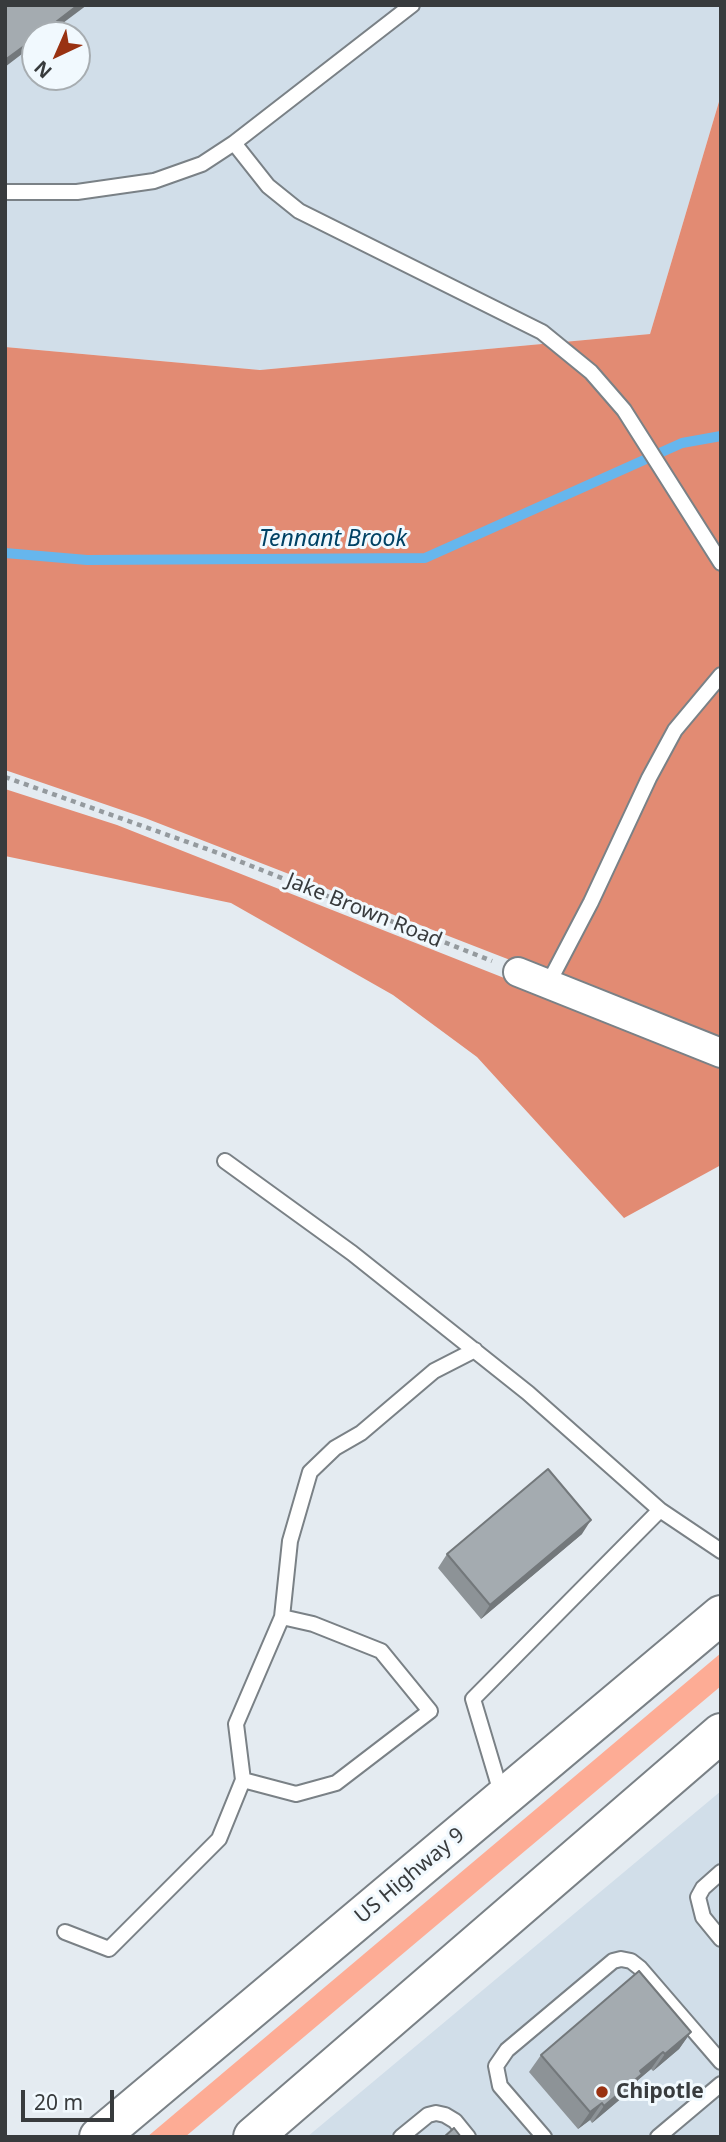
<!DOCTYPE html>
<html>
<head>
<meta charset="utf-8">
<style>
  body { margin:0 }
  #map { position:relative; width:726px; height:2142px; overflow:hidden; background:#e4ebf1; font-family:"Noto Sans",sans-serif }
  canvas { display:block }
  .frame { position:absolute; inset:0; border:7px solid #383b3d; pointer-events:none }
  .north { position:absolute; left:21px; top:21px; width:70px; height:70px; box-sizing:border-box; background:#f1f9fe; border:2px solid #a7adb1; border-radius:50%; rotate:224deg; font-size:19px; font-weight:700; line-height:28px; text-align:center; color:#383b3d }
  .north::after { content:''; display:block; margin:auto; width:24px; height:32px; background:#993212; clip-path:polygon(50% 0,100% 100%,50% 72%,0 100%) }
  .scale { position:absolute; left:21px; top:2090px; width:93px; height:32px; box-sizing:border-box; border:4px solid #383b3d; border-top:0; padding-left:9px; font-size:21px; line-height:24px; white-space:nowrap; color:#383b3d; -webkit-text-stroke:5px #f1f9fe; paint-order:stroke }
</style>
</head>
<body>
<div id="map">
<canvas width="726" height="2142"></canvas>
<div class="frame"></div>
<div class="north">N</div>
<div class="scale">20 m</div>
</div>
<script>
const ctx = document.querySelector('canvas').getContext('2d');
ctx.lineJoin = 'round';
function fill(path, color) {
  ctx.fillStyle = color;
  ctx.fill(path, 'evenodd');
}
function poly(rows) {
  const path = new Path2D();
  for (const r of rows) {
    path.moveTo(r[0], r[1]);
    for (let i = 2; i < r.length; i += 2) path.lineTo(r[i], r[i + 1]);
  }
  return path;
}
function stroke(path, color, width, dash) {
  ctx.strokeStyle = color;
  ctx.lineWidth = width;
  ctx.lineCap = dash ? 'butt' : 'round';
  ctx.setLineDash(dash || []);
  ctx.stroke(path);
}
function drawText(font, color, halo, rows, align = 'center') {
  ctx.font = font + ' "Noto Sans",sans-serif';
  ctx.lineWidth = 6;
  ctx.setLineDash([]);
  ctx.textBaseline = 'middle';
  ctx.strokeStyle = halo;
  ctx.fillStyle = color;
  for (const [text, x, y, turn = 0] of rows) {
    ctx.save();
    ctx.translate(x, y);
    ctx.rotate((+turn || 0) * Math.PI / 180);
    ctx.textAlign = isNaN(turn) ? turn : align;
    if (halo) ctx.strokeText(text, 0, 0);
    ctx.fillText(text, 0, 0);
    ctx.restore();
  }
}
fill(poly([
  [5,5,721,5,721,95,650,334,260,370,5,347],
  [35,35,77,35,77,77,35,77],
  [721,1791,721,2137,307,2137]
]), '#d1dee9');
fill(poly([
  [721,1653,721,1686,185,2137,147,2137]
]), '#fdac95');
fill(poly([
  [721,95,721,1042,145,818,5,770,5,347,260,370,650,334],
  [5,789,117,825,565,1002,721,1067,721,1165,624,1218,477,1057,393,995,231,903,5,856]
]), '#e28b73');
stroke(poly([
  [5,553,87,560,425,558,682,443,721,436]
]), '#66b6ed', 10);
const lane = poly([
  [234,143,268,186,299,211,542,332,591,372,624,410,721,563],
  [5,192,77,192,154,181,202,164,234,143,412,5],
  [548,984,591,902,649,778,675,730,721,675],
  [225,1161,352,1253,528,1393,660,1510,721,1551],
  [282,1617,236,1724,243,1780,296,1794,336,1783,430,1711,381,1651,313,1624,282,1617,290,1541,310,1472,335,1448,361,1433,434,1371,475,1350],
  [502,1796,473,1699,660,1510],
  [721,1872,703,1888,698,1897,703,1917,721,1939],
  [65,1932,109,1949,219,1839,243,1780],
  [401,2137,428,2115,436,2113,445,2115,455,2121,468,2137],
  [544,2137,500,2086,496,2066,507,2050,613,1961,621,1959,631,1961,640,1968,721,2062],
  [658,2137,721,2084]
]);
const street = poly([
  [518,972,721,1053]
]);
const highway = poly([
  [99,2137,721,1615],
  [253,2137,721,1733]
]);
stroke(lane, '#7a8186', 18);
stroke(street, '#7a8186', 32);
stroke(highway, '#7a8186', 42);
stroke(poly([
  [5,777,221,854,492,961]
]), '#949a9e', 4.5, [5, 5]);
stroke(lane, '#fff', 14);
stroke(street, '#fff', 28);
stroke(highway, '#fff', 38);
fill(poly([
  [582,1534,481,1619,438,1568,447,1554],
  [691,2032,679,2049,653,2071,651,2069,638,2080,630,2091,592,2123,590,2120,578,2129,529,2072,541,2055]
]), '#8d9397');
fill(poly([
  [78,5,87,5,47,35,39,35],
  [35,38,35,44,5,67,5,60],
  [591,1520,582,1534,481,1619,490,1605],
  [691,2032,679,2049,653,2071,665,2054],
  [663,2052,651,2069,638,2080,630,2091,592,2123,604,2106,640,2071],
  [602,2103,590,2120,578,2129,590,2112]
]), '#73787b');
const building = poly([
  [5,5,78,5,39,35,35,35,35,38,5,60,5,5],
  [548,1469,591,1520,490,1605,447,1554,548,1469],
  [639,1971,691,2032,665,2054,663,2052,640,2071,642,2074,604,2106,602,2103,590,2112,541,2055,639,1971],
  [454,2128,461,2137,444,2137,454,2128]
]);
fill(building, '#a4abb0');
stroke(building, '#73787b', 2);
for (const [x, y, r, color] of [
  [602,2092,7,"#993212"]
]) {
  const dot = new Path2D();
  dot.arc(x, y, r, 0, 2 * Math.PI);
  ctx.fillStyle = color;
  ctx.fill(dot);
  stroke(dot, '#f1f9fe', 2.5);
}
drawText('21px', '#383b3d', '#f1f9fe', [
  ["Jake Brown Road",364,911,22],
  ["US Highway 9",410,1876,-40]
]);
drawText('bold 21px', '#383b3d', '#f1f9fe', [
  ["Chipotle",616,2092]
], 'left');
drawText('italic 23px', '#004265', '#f1f9fe', [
  ["Tennant Brook",333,539]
]);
</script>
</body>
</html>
